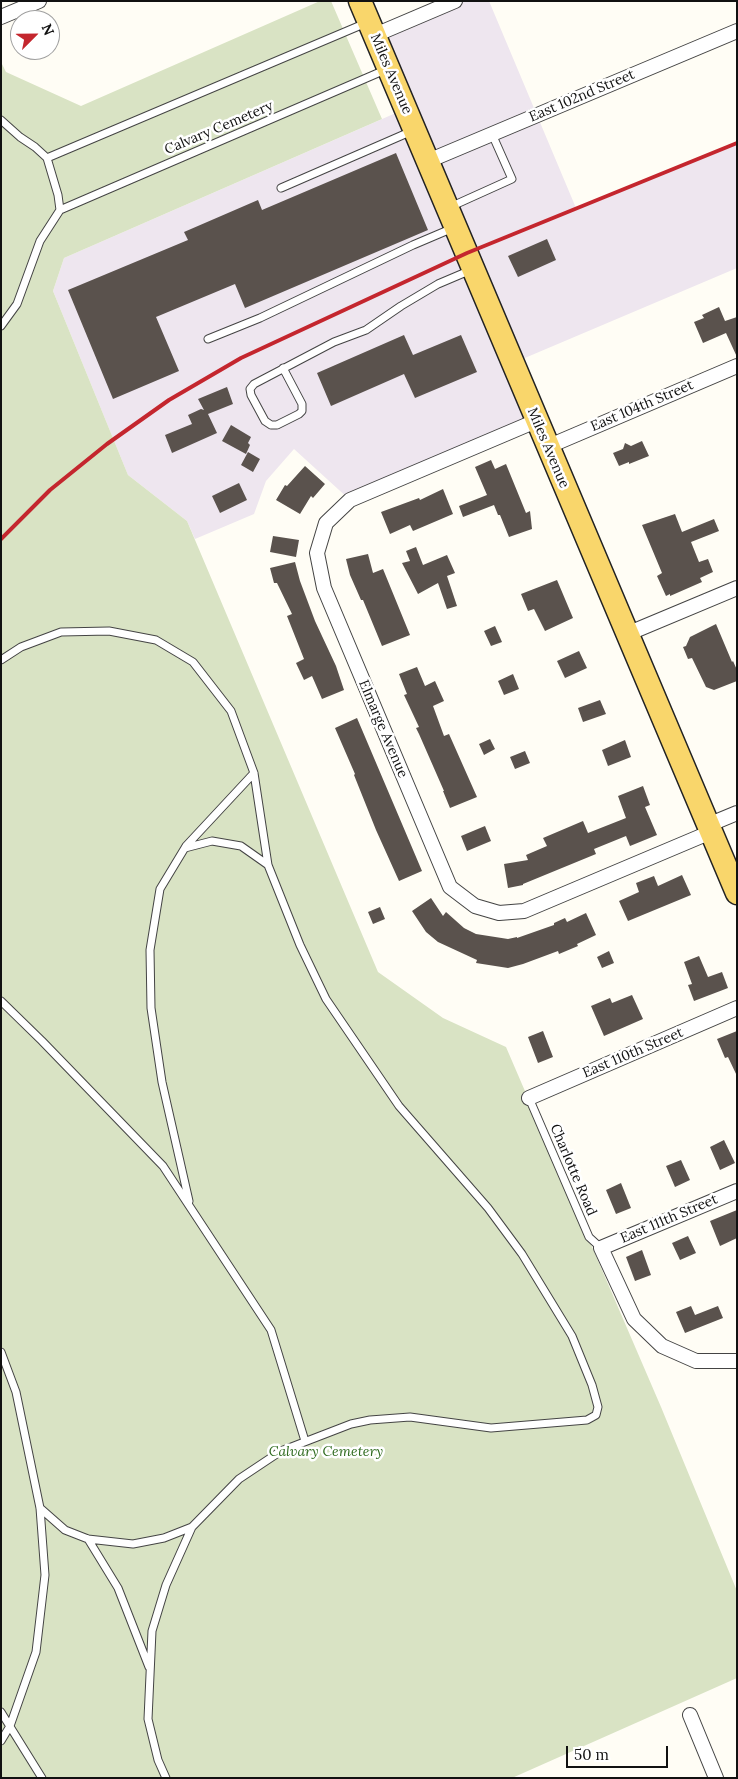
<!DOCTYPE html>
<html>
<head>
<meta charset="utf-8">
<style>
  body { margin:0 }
  #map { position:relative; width:738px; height:1779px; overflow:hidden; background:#fffdf5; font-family:Lora,serif }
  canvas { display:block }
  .frame { position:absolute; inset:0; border:2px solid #111; pointer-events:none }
  .north { position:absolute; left:10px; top:10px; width:50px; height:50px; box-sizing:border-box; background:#fff; border:1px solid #a0a0a0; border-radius:50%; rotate:67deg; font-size:14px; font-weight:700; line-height:20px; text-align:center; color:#111 }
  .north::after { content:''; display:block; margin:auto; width:18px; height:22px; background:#c4262e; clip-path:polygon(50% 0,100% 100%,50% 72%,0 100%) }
  .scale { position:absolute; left:566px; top:1746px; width:102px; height:22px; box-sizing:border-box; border:2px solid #111; border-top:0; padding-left:6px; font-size:15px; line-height:18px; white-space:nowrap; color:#111; -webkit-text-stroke:4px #fff; paint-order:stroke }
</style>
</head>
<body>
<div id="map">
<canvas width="738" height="1779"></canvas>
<div class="frame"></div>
<div class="north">N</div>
<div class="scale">50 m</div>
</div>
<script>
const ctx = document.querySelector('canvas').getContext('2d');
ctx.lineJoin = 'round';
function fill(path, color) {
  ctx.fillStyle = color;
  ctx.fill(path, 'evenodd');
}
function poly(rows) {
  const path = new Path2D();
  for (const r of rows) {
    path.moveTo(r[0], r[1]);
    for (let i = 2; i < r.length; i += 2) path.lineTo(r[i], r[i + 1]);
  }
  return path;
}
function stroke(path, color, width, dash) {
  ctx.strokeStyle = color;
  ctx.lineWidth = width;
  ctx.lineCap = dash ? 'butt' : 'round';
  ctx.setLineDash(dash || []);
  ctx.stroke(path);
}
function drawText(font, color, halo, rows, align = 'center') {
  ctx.font = font + ' Lora,serif';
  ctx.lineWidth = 5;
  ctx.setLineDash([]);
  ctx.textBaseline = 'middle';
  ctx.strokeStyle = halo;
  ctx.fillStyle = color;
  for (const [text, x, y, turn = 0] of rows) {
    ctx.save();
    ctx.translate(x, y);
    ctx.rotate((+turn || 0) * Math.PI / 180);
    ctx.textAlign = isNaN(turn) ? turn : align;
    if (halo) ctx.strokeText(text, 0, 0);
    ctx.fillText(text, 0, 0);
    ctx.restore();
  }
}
fill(poly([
  [455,1,489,1,576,208,737,143,737,268,513,363,536,421,350,500,294,449,266,481,254,514,195,539,187,521,128,475,53,291,64,258,405,109,375,35]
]), '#eee6ef');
fill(poly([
  [320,1,331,1,382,119,64,258,53,291,128,475,187,521,378,972,443,1018,506,1047,661,1407,737,1591,737,1678,512,1778,1,1778,1,62,6,72,81,106]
]), '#d9e3c4');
fill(poly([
  [396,153,428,230,245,308,235,284,156,317,179,371,113,399,68,290,188,240,184,232,258,200,262,210],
  [547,239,556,260,518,277,508,256],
  [719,307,725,321,737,317,737,357,726,333,703,343,694,322,704,318,702,315],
  [404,335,413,355,461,335,477,372,415,398,404,374,331,406,317,373],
  [227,387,233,404,208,414,217,433,172,453,165,435,192,424,188,415,201,409,204,410,198,399],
  [231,425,251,437,248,443,250,445,246,454,222,441],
  [642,441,649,456,629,464,629,462,619,466,613,453,623,449,625,443,631,446],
  [248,452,260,459,253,472,241,465],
  [491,460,495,469,506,464,526,513,530,511,532,529,509,537,500,515,498,515,494,505,463,517,459,506,487,495,475,467],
  [305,466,325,484,313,498,311,496,300,514,276,500,285,485,287,486],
  [239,483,247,500,220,513,212,496],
  [443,489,453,514,413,531,410,525,390,534,381,512,419,498,420,500],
  [675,514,682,532,714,519,719,531,691,542,699,562,708,559,713,572,700,578,702,582,670,596,670,594,666,596,657,576,662,573,642,525],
  [273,536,299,540,296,557,270,552],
  [416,547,423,565,447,555,455,573,447,576,457,606,447,609,438,583,418,594,402,563,410,561,406,551],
  [368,554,373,573,383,569,410,635,382,646,363,600,361,600,350,575,346,559],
  [295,562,300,581,315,621,336,666,344,690,322,699,312,676,304,680,296,663,304,659,287,616,292,614,277,583,274,583,270,568],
  [557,580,573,618,545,631,534,609,528,611,521,594],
  [716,624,732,662,733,661,737,670,737,681,714,690,706,687,692,658,688,659,683,647,686,646,690,637],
  [495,626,502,642,491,646,484,631],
  [579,651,587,668,565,678,557,661],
  [417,667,425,686,435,681,444,701,433,706,444,736,449,734,477,797,450,808,443,791,444,791,419,734,416,728,419,727,404,695,407,694,399,674],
  [513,674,519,689,504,695,498,681],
  [600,700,606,714,583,722,578,708],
  [357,718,422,871,399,881,376,830,354,775,355,774,335,728],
  [490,739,495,749,484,755,479,744],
  [625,740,631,757,608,766,602,750],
  [525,751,530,763,515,769,510,757],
  [643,786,650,805,645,807,657,835,630,846,626,836,594,849,596,854,523,884,523,885,508,888,504,864,528,860,526,855,547,846,543,838,583,821,588,833,626,818,618,796],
  [485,826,491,841,467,851,461,836],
  [682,875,691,895,628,921,619,901,639,892,636,883,654,876,658,886],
  [431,898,443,916,446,912,464,928,476,934,508,939,517,937,517,938,554,925,554,923,565,918,567,922,586,913,596,935,577,944,578,946,559,954,558,951,523,964,508,968,476,963,477,960,438,942,426,932,412,911],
  [380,907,385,919,373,924,368,912],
  [609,951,614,963,602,968,597,957],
  [699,956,708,977,722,972,728,988,694,1001,688,985,692,984,684,962],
  [632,995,643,1019,604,1036,591,1006,610,998,612,1003],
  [543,1031,553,1057,538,1063,528,1037],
  [737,1031,737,1076,728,1057,725,1058,717,1039],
  [724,1140,735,1163,720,1170,710,1147],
  [681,1160,690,1180,675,1187,666,1166],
  [621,1183,631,1208,616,1214,606,1190],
  [737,1210,737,1238,720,1246,710,1221],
  [688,1236,696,1253,680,1260,672,1243],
  [642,1250,651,1275,635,1281,626,1257],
  [691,1306,695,1315,718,1306,723,1318,685,1333,676,1312]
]), '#5a524d');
const lane = poly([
  [1,120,20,137,35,147,47,158,58,195,60,210,40,241,17,304,1,326],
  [47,158,366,23],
  [281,188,412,131],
  [450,207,512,179,492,134],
  [60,210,385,70],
  [208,339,260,318,413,245,453,228],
  [283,368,302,404,302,411,299,414,277,425,271,425,265,421,251,395,250,389,254,384,334,342,366,330,401,306,438,284,471,270],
  [1,660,21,647,61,632,109,631,156,640,193,662,231,711,254,773,268,865,300,945,326,999,399,1106,488,1208,522,1254,572,1336,592,1385,598,1407,596,1415,587,1420,491,1428,410,1417,370,1420,351,1424,281,1451,239,1479,192,1527,164,1538,133,1544,88,1539,65,1530,40,1508],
  [185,848,212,841,241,846,268,865],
  [1,1001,42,1041,163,1166,271,1330,305,1441],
  [529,1098,589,1237,601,1248],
  [189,1201,162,1082,151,1008,150,950,160,889,186,846,254,773],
  [1,1352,16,1392,40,1508,45,1575,36,1652,10,1726,1,1741],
  [88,1539,118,1588,149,1667],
  [1,1712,42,1778],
  [166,1778,158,1760,148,1719,152,1631,166,1585,192,1527]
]);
const street = poly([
  [1,17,39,1],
  [375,35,455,1],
  [428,161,737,31],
  [536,421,350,500,326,523,317,553,324,588,450,887,475,906,499,913,524,911,711,832],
  [547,447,737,366],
  [627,634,737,588],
  [708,825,737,813],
  [529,1098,737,1008],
  [737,1191,601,1248,634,1319,662,1346,696,1361,737,1361],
  [690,1715,716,1778]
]);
const primary = poly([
  [360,1,737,893]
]);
stroke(lane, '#444', 9);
stroke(street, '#444', 16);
stroke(primary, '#222', 25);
stroke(lane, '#fff', 7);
stroke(street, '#fff', 14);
stroke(primary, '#f9d66b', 22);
stroke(poly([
  [1,539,50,490,107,444,169,400,241,358,467,253,737,143]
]), '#c4262e', 4);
drawText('14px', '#111', '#fff', [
  ["Miles Avenue",391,74,67],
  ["East 102nd Street",582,96,-23],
  ["Calvary Cemetery",219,128,-23],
  ["East 104th Street",642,406,-23],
  ["Miles Avenue",548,448,67],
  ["Elmarge Avenue",383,729,67],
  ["East 110th Street",633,1053,-23],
  ["Charlotte Road",573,1170,67],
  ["East 111th Street",669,1219,-23]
]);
drawText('italic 14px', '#2f6b1f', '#fff', [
  ["Calvary Cemetery",326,1452]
]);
</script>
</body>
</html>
